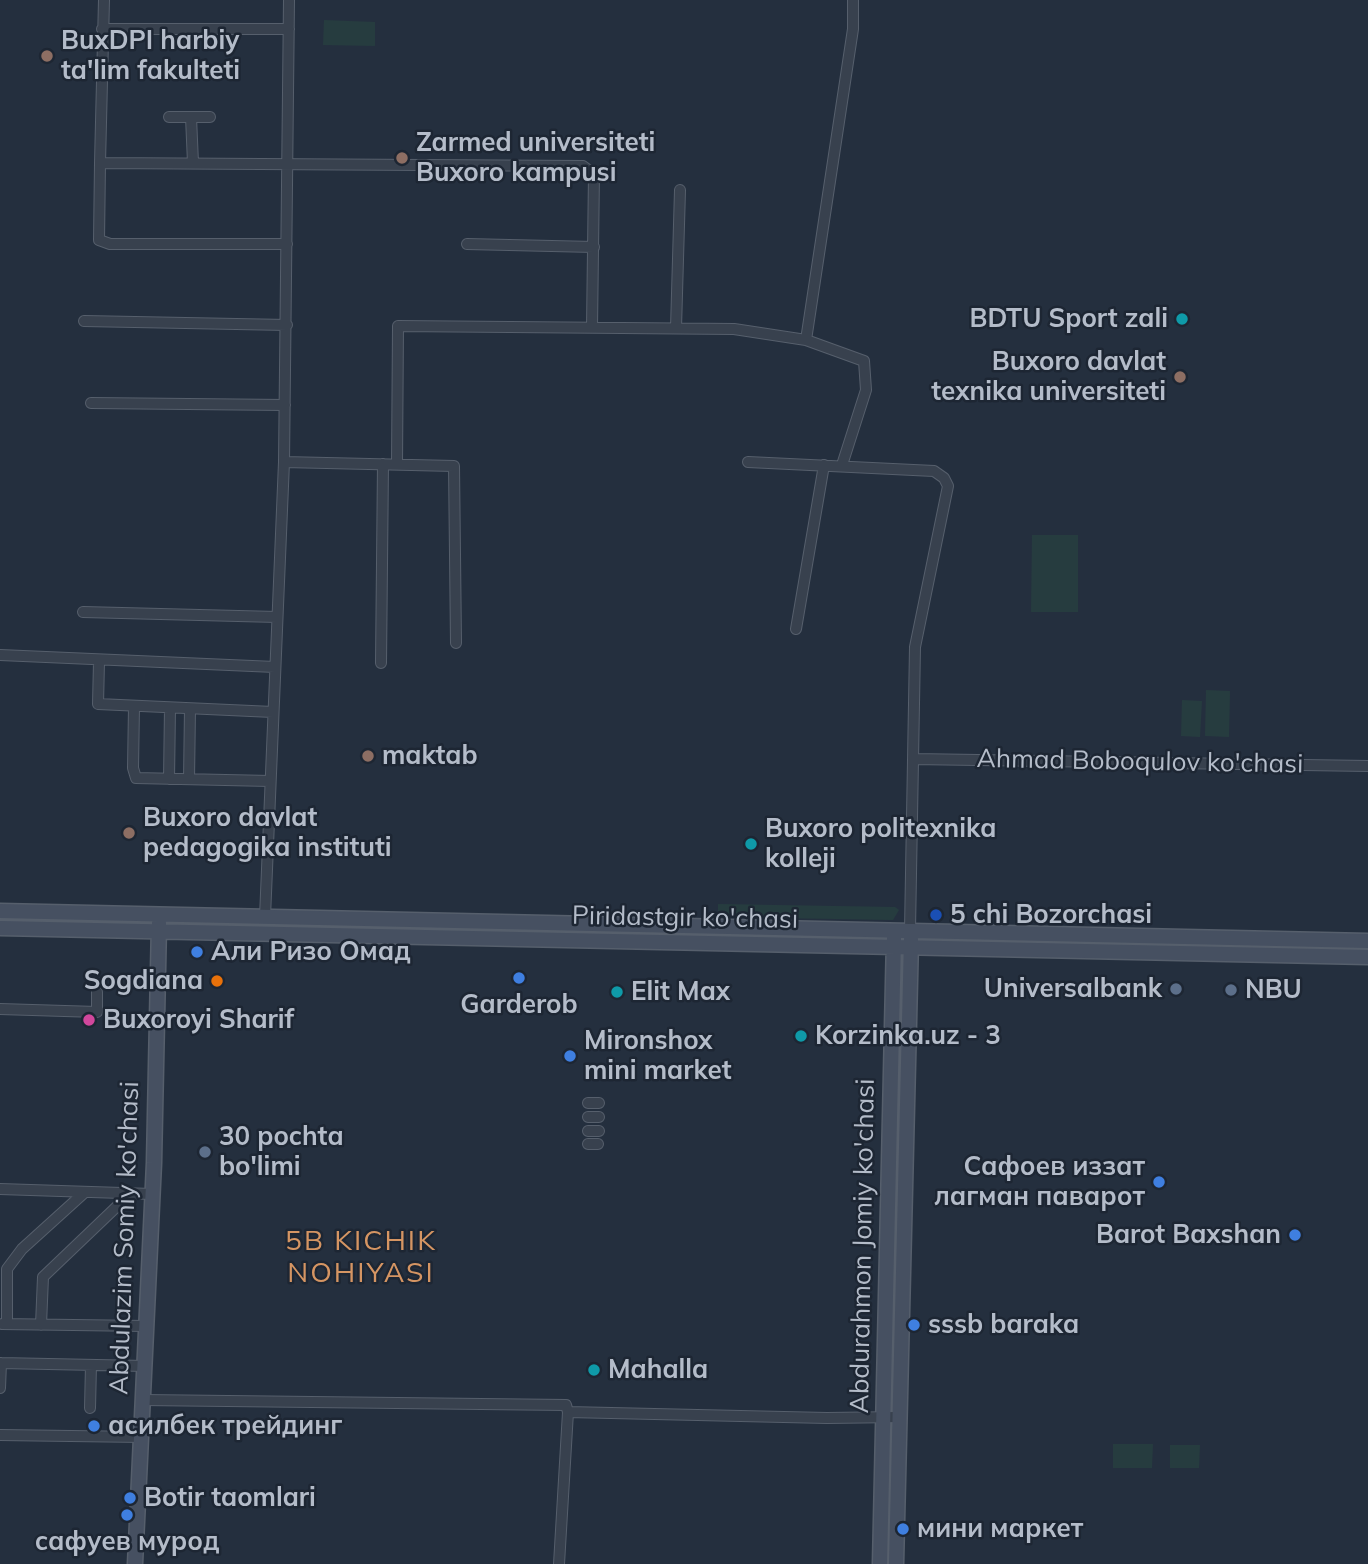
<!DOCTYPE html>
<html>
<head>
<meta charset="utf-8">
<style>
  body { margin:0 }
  canvas { display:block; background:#242f3e }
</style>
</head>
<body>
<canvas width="1368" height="1564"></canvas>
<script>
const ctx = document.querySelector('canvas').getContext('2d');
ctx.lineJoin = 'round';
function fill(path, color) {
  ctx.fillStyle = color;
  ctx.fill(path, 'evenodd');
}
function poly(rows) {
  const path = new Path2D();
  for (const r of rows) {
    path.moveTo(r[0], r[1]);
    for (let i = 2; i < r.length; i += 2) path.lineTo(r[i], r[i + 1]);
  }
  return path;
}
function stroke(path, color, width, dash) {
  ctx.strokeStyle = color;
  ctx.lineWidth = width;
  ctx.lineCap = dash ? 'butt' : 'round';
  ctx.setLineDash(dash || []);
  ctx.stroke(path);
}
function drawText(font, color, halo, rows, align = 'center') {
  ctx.font = font + ' Mulish,sans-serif';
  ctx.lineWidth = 5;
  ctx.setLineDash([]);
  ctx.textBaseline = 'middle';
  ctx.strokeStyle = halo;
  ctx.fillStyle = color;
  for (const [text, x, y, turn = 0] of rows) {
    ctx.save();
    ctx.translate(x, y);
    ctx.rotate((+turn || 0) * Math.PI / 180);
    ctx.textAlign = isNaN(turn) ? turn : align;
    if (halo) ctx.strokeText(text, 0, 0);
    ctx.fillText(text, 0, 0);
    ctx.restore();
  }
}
fill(poly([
  [324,20,375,22,375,46,323,45],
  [1032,535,1078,535,1078,612,1031,612],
  [1206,690,1230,691,1229,737,1205,736],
  [1182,700,1202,701,1200,737,1181,736],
  [718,904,895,907,899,910,893,920,718,917],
  [1113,1444,1153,1444,1152,1468,1113,1468],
  [1170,1445,1200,1445,1199,1468,1170,1468]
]), '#263c3f');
const street = poly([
  [104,0,100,163,583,166,594,174,592,327],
  [102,29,289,29],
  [169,117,210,117],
  [191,117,193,163],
  [100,163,99,240,110,244,287,244],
  [467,244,594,247],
  [84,321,287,325],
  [676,328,680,190],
  [806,340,853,29,853,0],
  [91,403,285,405],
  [284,462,454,466,456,643],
  [748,462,934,471,944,478,948,486,915,647,910,930],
  [397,464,398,326,734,329,806,340,864,361,866,390,842,465],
  [83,612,277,617],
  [796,629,824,465],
  [0,655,275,667],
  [99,662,98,704,273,712],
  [381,663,383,464],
  [134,707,133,768,136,778,270,781],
  [913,759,1368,766],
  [169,779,170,708],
  [189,779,190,709],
  [265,917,284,462,289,0],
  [0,1009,97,1012,97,992],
  [588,1103,599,1103],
  [588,1117,599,1117],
  [588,1131,599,1131],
  [588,1144,598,1144],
  [0,1189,152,1194],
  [2,1324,145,1326],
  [7,1324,7,1269,22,1249,85,1192],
  [41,1325,43,1277,131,1193],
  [0,1363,145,1366],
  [0,1388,1,1363],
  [143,1400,566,1405,568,1412,827,1418,899,1417],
  [90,1408,91,1365],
  [0,1435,142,1437],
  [559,1564,568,1412]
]);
const secondary = poly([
  [0,911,1368,941],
  [0,928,1368,957],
  [135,1564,154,1163,159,923],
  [880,1564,894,938],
  [896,1564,911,939]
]);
stroke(street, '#565f6c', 12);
stroke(secondary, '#565f6c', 17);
stroke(street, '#38414e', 10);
stroke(secondary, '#465061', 14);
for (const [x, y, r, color] of [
  [47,56,7,"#8d6e63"],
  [402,158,7,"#8d6e63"],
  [1182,319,7,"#0f9aa8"],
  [1180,377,7,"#8d6e63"],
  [368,756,7,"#8d6e63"],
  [129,833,7,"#8d6e63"],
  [751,844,7,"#0f9aa8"],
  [936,915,7,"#1a4fb4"],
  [197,952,7,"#3f7fe0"],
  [519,978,7,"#3f7fe0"],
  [217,981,7,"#e8710a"],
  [1176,989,7,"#5c6f8a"],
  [1231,990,7,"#5c6f8a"],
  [617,992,7,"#0f9aa8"],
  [89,1020,7,"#d1479c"],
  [801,1036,7,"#0f9aa8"],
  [570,1056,7,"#3f7fe0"],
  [205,1152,7,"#5c6f8a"],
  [1159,1182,7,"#3f7fe0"],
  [1295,1235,7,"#3f7fe0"],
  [914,1325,7,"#3f7fe0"],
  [594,1370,7,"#0f9aa8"],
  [94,1426,7,"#3f7fe0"],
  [130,1498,7,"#3f7fe0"],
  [127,1515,7,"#3f7fe0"],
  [903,1529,7,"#3f7fe0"]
]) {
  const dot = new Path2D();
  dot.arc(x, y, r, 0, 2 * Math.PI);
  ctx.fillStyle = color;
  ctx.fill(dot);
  stroke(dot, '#1d2633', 2.5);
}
drawText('bold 26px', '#b4bcc9', '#1d2633', [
  ["BuxDPI harbiy",61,41],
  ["ta'lim fakulteti",61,71],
  ["Zarmed universiteti",416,143],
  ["Buxoro kampusi",416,173],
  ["BDTU Sport zali",1168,319,"right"],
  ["Buxoro davlat",1166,362,"right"],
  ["texnika universiteti",1166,392,"right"],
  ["maktab",382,756],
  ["Buxoro davlat",143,818],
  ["pedagogika instituti",143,848],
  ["Buxoro politexnika",765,829],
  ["kolleji",765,859],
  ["5 chi Bozorchasi",950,915],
  ["Али Ризо Омад",211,952],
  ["Sogdiana",203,981,"right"],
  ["Universalbank",1162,989,"right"],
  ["NBU",1245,990],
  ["Elit Max",631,992],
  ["Garderob",519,1005,"center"],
  ["Buxoroyi Sharif",103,1020],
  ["Korzinka.uz - 3",815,1036],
  ["Mironshox",584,1041],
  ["mini market",584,1071],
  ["30 pochta",219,1137],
  ["bo'limi",219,1167],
  ["Сафоев иззат",1145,1167,"right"],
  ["лагман паварот",1145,1197,"right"],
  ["Barot Baxshan",1281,1235,"right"],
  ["sssb baraka",928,1325],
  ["Mahalla",608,1370],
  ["асилбек трейдинг",108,1426],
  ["Botir taomlari",144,1498],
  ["мини маркет",917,1529],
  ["сафуев мурод",127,1542,"center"]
], 'left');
drawText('26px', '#b4bcc9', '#1d2633', [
  ["Ahmad Boboqulov ko'chasi",1140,762,1],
  ["Piridastgir ko'chasi",685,918,1],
  ["Abdulazim Somiy ko'chasi",125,1238,-88],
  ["Abdurahmon Jomiy ko'chasi",863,1246,-89]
]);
ctx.letterSpacing = '2px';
drawText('28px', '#d59563', '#1d2633', [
  ["5B KICHIK",361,1242],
  ["NOHIYASI",361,1274]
]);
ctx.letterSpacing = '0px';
</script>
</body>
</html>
